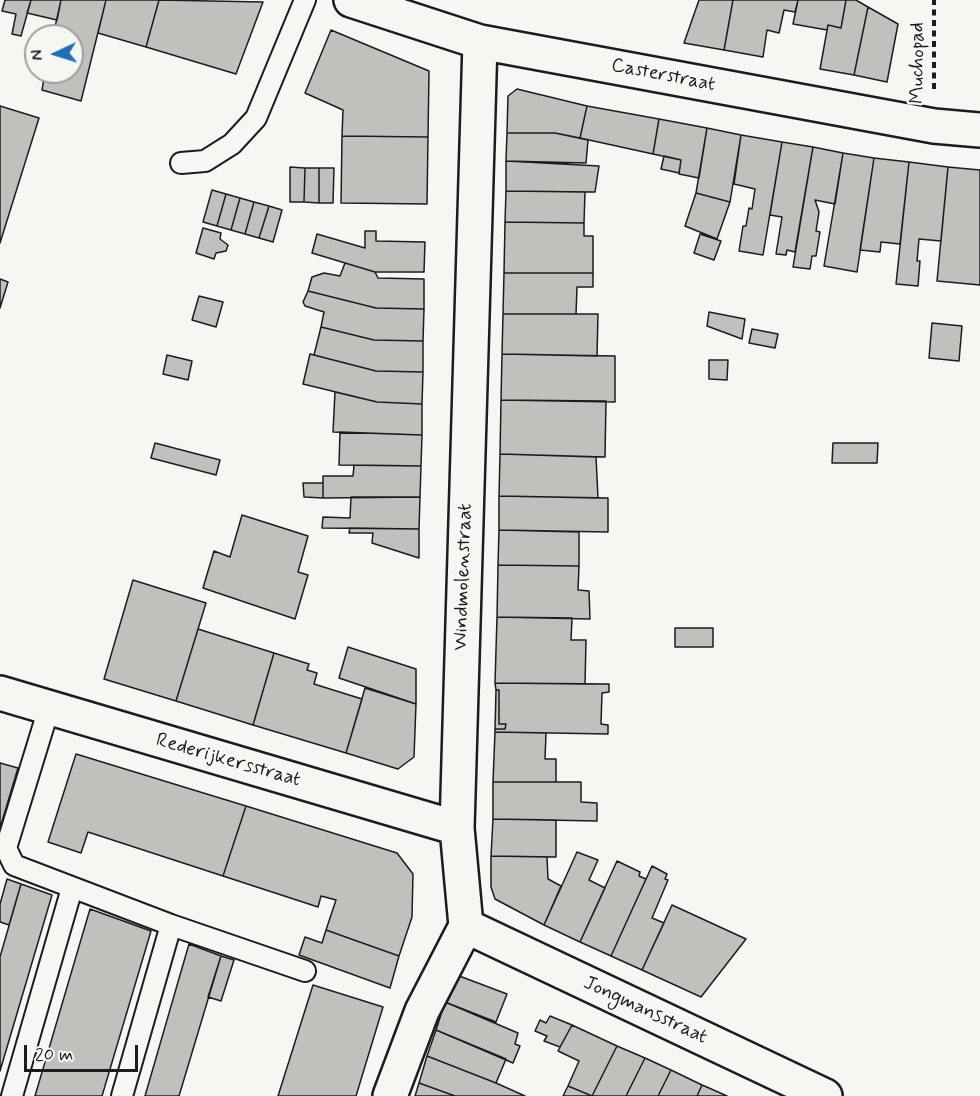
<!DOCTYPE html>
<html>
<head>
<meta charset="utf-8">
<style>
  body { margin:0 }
  #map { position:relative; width:980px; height:1096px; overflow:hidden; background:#f6f6f2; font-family:Mynerve,sans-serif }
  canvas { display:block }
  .north { position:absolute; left:24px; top:24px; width:60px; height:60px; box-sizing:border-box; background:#f6f6f2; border:2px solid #9f9f9c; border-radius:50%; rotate:266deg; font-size:16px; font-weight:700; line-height:24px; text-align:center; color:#1c1c1c }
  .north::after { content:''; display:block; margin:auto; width:21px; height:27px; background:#1f6fb2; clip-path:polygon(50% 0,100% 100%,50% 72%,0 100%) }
  .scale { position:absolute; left:24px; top:1045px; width:114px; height:27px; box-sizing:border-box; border:3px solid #1c1c1c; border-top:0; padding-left:8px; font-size:18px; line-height:21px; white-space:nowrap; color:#1c1c1c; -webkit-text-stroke:4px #f6f6f2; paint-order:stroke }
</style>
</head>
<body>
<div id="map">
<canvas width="980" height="1096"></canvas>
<div class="north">N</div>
<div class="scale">20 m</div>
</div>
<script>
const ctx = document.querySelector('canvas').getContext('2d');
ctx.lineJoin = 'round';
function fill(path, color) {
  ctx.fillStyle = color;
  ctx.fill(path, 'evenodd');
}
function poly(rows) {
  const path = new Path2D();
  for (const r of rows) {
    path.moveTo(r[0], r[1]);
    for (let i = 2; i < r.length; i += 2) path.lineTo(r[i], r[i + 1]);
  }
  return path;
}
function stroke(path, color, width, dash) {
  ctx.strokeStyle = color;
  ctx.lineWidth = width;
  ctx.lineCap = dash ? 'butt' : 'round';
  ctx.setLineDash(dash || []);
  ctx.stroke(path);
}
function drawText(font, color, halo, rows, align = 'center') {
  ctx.font = font + ' Mynerve,sans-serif';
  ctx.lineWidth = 5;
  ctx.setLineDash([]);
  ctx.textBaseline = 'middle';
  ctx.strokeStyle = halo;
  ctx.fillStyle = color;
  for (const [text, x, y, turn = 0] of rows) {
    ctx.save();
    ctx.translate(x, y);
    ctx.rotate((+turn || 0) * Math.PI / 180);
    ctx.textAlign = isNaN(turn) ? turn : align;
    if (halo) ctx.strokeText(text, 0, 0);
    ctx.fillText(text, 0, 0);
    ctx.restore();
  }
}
const building = poly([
  [5,0,31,0,21,36,12,34,16,14,2,11,5,0],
  [31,0,61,0,57,20,27,13,31,0],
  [61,0,106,0,81,101,42,90,45,72,72,72,72,36,53,36,61,0],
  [106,0,159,0,146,47,98,33,106,0],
  [159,0,263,2,236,74,146,47,159,0],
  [699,0,733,0,724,50,684,43,699,0],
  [733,0,798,0,795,12,784,10,779,33,767,30,763,57,724,50,733,0],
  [798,0,846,0,841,28,828,25,827,30,793,24,798,0],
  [846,0,856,0,868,7,854,75,820,69,828,25,841,28,846,0],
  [868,7,898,24,887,82,854,75,868,7],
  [331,30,429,71,428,137,342,136,343,110,305,93,331,30],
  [517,89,587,106,580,138,555,133,507,133,508,96,517,89],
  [0,106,39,118,0,243,0,106],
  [587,106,659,119,653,154,580,138,587,106],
  [659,119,707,128,699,178,679,174,681,160,653,154,659,119],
  [707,128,741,135,730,202,696,193,707,128],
  [507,133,555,133,588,140,586,163,506,161,507,133],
  [741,135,782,142,763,255,739,251,743,226,746,226,749,208,752,209,755,189,734,184,741,135],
  [342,136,428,137,427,204,341,203,342,136],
  [782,142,813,147,795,252,787,250,786,255,776,254,782,217,770,215,782,142],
  [813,147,843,153,835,204,815,200,819,212,816,231,820,232,816,256,812,256,810,269,793,267,813,147],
  [843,153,874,158,857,272,824,266,843,153],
  [664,156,681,160,679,173,661,169,664,156],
  [874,158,909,162,900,244,881,242,880,252,860,250,874,158],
  [506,161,599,166,595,192,506,191,506,161],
  [909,162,948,167,941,241,919,239,917,261,920,261,918,286,896,284,909,162],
  [290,167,305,168,304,202,290,202,290,167],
  [948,167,980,170,980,285,937,281,948,167],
  [305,168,319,168,319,203,304,202,305,168],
  [319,168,334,168,333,203,319,203,319,168],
  [212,190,226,194,217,226,203,222,212,190],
  [506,191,585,192,584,223,505,222,506,191],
  [696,193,730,202,717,239,685,226,696,193],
  [226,194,240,198,231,230,217,226,226,194],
  [240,198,254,202,245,234,231,230,240,198],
  [254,202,269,206,259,238,245,234,254,202],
  [269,206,282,210,273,242,259,238,269,206],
  [505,222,584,223,584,236,593,236,593,273,504,273,505,222],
  [203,228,221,233,220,239,228,245,226,251,216,253,214,259,196,253,203,228],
  [365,231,376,231,376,241,425,242,424,272,375,272,312,253,317,234,365,248,365,231],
  [700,234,721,241,714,260,694,253,700,234],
  [345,263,375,272,378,278,424,279,424,309,376,308,308,291,312,277,324,273,340,276,345,263],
  [504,273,593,273,593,287,577,287,576,314,503,314,504,273],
  [0,279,8,282,0,308,0,279],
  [308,291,376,308,424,309,423,341,374,340,321,327,324,312,305,306,303,302,308,291],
  [199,296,223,302,216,327,192,320,199,296],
  [709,312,745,319,742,339,707,326,709,312],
  [503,314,598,314,597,356,502,354,503,314],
  [932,323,962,326,959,361,929,358,932,323],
  [321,327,374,340,423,341,423,372,376,371,314,355,321,327],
  [752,329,778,334,775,348,749,343,752,329],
  [310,354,376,371,423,372,422,404,377,402,303,384,310,354],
  [502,354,615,356,615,402,501,400,502,354],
  [167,355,192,361,188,380,163,374,167,355],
  [709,360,728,360,727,380,709,379,709,360],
  [335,392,377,402,422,404,422,435,333,432,335,392],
  [501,400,606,401,605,457,500,454,501,400],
  [340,432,422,435,421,466,339,465,340,432],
  [155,443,220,460,216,475,151,458,155,443],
  [833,443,878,443,877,463,832,463,833,443],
  [500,454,596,457,598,498,499,496,500,454],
  [354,465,421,466,420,497,323,498,323,476,353,476,354,465],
  [303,483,323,483,323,498,304,497,303,483],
  [499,496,608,498,608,532,499,530,499,496],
  [351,497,420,497,419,529,322,528,323,517,350,518,351,497],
  [242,515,308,536,298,572,308,575,295,619,203,588,214,551,230,557,242,515],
  [350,528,419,529,419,558,372,543,373,533,349,533,350,528],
  [499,530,579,532,579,566,498,565,499,530],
  [498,565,579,566,578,590,589,591,590,619,497,617,498,565],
  [133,580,206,603,176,701,104,679,133,580],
  [497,617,572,618,571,640,586,640,585,684,495,683,497,617],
  [675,628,713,628,713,647,675,647,675,628],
  [198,629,274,653,253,725,176,701,198,629],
  [348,647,416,669,416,704,339,678,348,647],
  [274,653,309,664,307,670,317,673,314,684,362,699,346,753,253,725,274,653],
  [495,683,609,684,609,692,602,693,601,724,608,725,608,734,495,732,495,729,505,729,506,724,499,724,499,690,496,690,495,683],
  [365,688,416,704,414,757,398,769,346,753,365,688],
  [496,690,499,690,499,724,506,724,505,729,495,729,496,690],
  [495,732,546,733,545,759,556,759,556,782,493,782,495,732],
  [76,754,246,806,223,876,88,832,81,853,48,842,76,754],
  [0,763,18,768,0,828,0,763],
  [493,782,581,782,581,802,597,803,597,821,493,819,493,782],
  [246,806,397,853,413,874,412,917,399,956,326,930,336,900,321,896,318,907,223,876,246,806],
  [493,819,556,820,556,857,491,856,493,819],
  [577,852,598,860,589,880,605,888,580,942,544,925,577,852],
  [491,856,547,857,548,879,561,886,544,925,495,899,491,887,491,856],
  [617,861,640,872,639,876,646,879,611,956,580,942,617,861],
  [652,866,667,874,665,879,668,880,652,918,664,923,642,970,611,956,652,866],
  [7,879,21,884,9,925,0,922,0,904,7,879],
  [21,884,52,895,0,1071,0,957,21,884],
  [672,905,746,939,701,997,642,970,672,905],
  [90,909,151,931,102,1096,35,1096,90,909],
  [326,930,399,956,390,988,299,955,305,937,322,943,326,930],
  [189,944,221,956,179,1096,145,1096,189,944],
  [221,956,234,960,221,1001,208,997,221,956],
  [454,974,507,994,496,1022,445,1002,454,974],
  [313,985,383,1007,356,1096,278,1096,313,985],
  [445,1002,518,1033,515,1044,520,1046,513,1063,436,1030,445,1002],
  [550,1016,572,1025,560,1047,544,1041,547,1036,535,1031,540,1020,546,1023,550,1016],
  [572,1025,617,1046,592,1096,568,1086,579,1061,558,1051,572,1025],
  [436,1030,506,1059,496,1083,427,1056,436,1030],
  [617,1046,645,1058,626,1096,592,1096,617,1046],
  [427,1056,496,1083,525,1096,455,1096,419,1083,427,1056],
  [645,1058,671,1070,658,1096,626,1096,645,1058],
  [671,1070,702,1085,697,1096,658,1096,671,1070],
  [419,1083,455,1096,415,1096,419,1083],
  [702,1085,709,1088,727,1096,697,1096,702,1085],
  [568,1086,592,1096,563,1096,568,1086]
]);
fill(building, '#c0c0bd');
stroke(building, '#1c1c1c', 1.5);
const lane = poly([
  [181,163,205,161,232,144,256,118,305,0],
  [49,708,6,848,14,865,171,925,305,971],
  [12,1096,72,888],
  [122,1096,171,925]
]);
const street = poly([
  [351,0,480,42,934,126,980,130],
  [0,693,457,828],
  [466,926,825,1096],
  [390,1096,422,1011,466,926,457,828,480,42]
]);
stroke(lane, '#1c1c1c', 24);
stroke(street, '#1c1c1c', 38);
stroke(poly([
  [934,89,934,0]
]), '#1c1c1c', 4, [6, 4.5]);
stroke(lane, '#f6f6f2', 20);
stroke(street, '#f6f6f2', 33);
drawText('20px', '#1c1c1c', '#f6f6f2', [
  ["Muchopad",919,63,-90],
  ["Casterstraat",663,76,11],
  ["Windmolenstraat",464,577,-88],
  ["Rederijkersstraat",228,761,16],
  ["Jongmansstraat",645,1011,25]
]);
</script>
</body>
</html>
